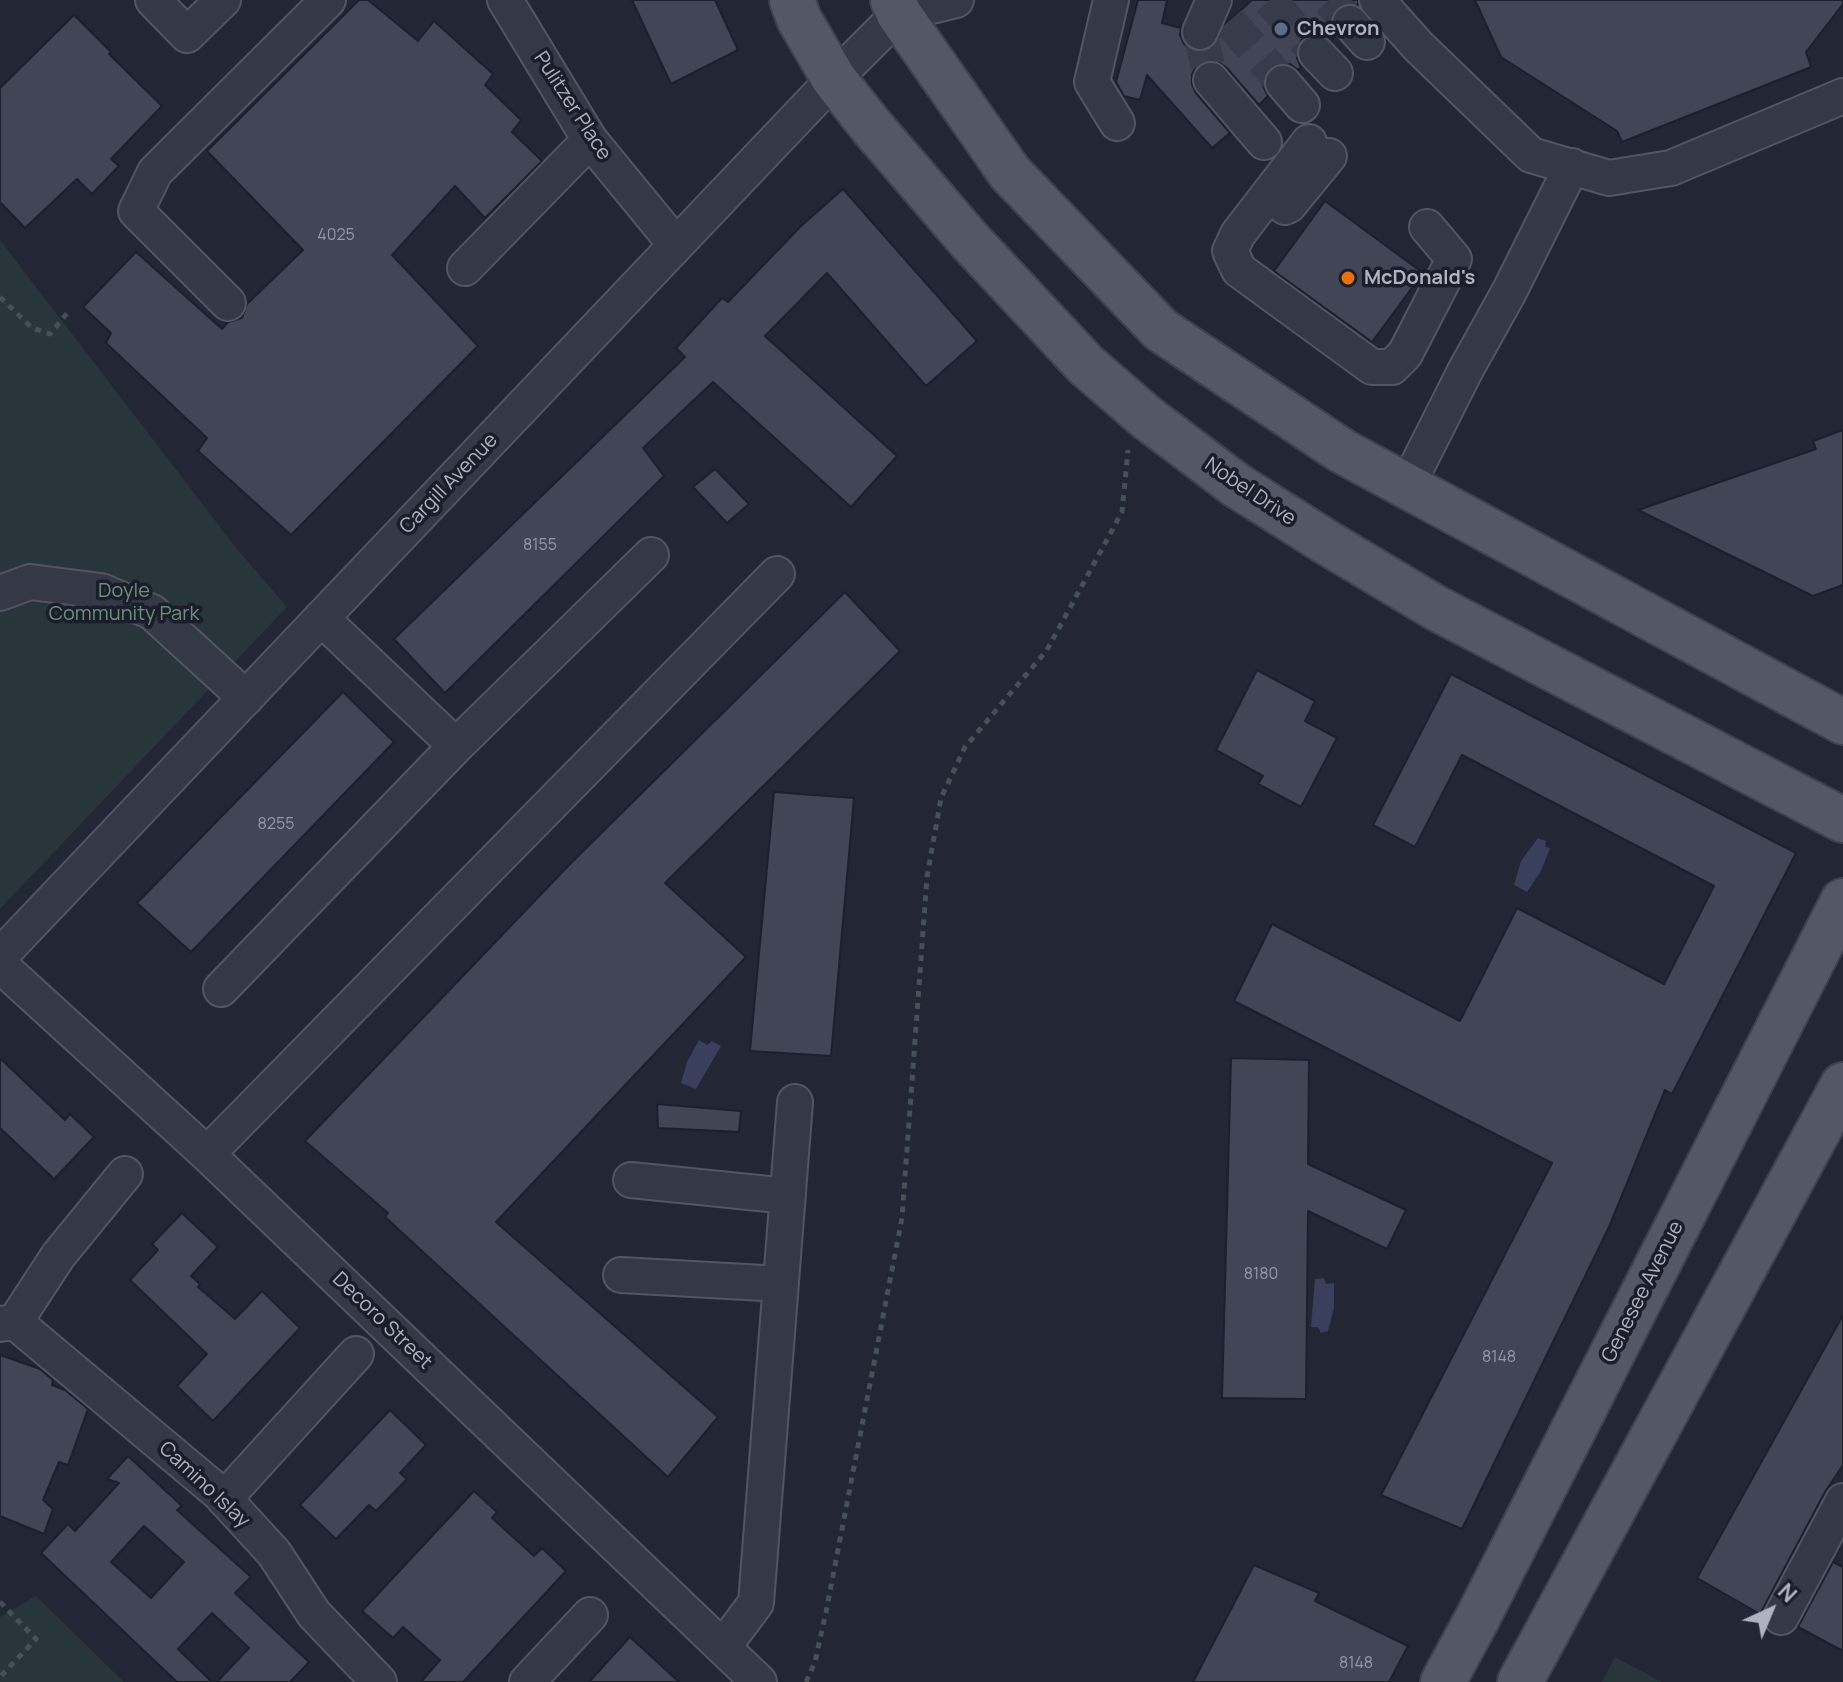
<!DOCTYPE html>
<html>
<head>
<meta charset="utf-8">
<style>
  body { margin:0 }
  #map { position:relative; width:1843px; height:1682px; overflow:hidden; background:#222635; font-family:Manrope,sans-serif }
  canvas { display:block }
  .north { position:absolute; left:1731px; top:1570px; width:80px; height:80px; -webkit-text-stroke:6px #1b1d2a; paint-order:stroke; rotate:44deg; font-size:22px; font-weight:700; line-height:32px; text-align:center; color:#b0b2c2 }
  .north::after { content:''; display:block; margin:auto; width:28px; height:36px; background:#b0b2c2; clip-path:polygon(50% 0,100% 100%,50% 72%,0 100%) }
</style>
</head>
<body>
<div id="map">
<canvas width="1843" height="1682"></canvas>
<div class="north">N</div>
</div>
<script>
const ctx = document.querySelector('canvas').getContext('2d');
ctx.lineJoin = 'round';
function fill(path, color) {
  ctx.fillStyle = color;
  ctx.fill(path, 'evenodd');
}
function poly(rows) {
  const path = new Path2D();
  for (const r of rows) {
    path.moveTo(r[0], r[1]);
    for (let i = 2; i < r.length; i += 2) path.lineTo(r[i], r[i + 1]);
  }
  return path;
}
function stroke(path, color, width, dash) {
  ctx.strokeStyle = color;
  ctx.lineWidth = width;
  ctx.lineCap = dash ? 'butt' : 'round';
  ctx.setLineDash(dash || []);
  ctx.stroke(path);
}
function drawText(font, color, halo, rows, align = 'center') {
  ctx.font = font + ' Manrope,sans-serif';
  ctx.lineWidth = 7;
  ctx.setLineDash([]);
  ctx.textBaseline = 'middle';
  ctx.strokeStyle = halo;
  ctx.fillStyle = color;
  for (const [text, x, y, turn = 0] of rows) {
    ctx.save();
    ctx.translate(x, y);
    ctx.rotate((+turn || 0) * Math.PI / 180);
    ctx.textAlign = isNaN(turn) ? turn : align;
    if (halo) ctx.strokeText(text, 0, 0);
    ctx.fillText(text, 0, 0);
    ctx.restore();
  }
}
fill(poly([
  [0,240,237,549,287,607,0,909],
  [36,1596,122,1680,123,1682,0,1682,0,1617],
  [1615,1657,1662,1682,1602,1682]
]), '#28353a');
fill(poly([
  [1538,838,1546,841,1545,847,1550,848,1541,871,1527,892,1514,885,1521,861],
  [699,1040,707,1045,712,1041,721,1046,696,1089,681,1083,687,1062],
  [1324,1278,1326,1284,1334,1283,1334,1308,1328,1331,1321,1333,1318,1327,1311,1327,1315,1279]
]), '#393f5d');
const building = poly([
  [359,0,368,0,418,41,434,21,493,74,485,85,521,120,512,132,542,161,485,218,455,186,392,255,478,346,291,535,198,451,207,438,106,343,111,333,83,307,136,252,222,329,228,322,242,318,247,304,303,250,207,151,359,0],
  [632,0,715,0,738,50,671,84,632,0],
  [1138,0,1167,0,1162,23,1181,28,1180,35,1184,44,1191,50,1201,52,1212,48,1225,25,1252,0,1358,0,1358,5,1347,3,1336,9,1331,18,1331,28,1335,36,1331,40,1321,34,1311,34,1302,39,1297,48,1297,58,1301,67,1298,70,1290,64,1280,63,1269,68,1264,76,1263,86,1268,96,1259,105,1226,67,1218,62,1207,61,1197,65,1192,74,1192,84,1195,92,1230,133,1212,148,1147,75,1140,100,1124,96,1116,82,1138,0],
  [1475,0,1843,0,1843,4,1806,52,1811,67,1622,142,1617,131,1501,57,1475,0],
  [74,15,111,52,109,54,162,106,111,159,119,166,92,194,77,179,25,228,0,202,0,88,74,15],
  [843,189,977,341,926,386,827,273,765,336,897,456,851,507,713,382,643,448,664,476,445,693,394,639,685,357,676,348,722,298,728,302,801,226,843,189],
  [1325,201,1423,273,1372,342,1274,271,1325,201],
  [1843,430,1843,585,1813,596,1638,510,1816,449,1813,441,1843,430],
  [715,469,749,504,727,523,693,487,715,469],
  [845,592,900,651,665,883,746,957,496,1222,718,1417,668,1477,385,1217,388,1213,305,1141,570,864,845,592],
  [1257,670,1315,701,1305,721,1337,738,1301,807,1258,784,1263,776,1216,750,1257,670],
  [1451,674,1796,853,1672,1094,1665,1090,1609,1227,1462,1529,1381,1495,1552,1163,1234,1001,1272,924,1460,1021,1517,908,1664,984,1714,886,1462,755,1415,847,1373,825,1451,674],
  [343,692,394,742,191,952,137,903,343,692],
  [774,792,854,798,831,1056,750,1051,774,792],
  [0,1058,65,1120,70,1114,94,1137,54,1179,0,1128,0,1058],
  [1231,1058,1309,1060,1308,1164,1406,1210,1387,1249,1308,1211,1306,1399,1222,1398,1231,1058],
  [657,1104,741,1111,739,1132,658,1128,657,1104],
  [182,1213,218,1247,191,1276,200,1284,198,1287,235,1319,262,1291,300,1328,213,1421,177,1386,207,1354,130,1280,158,1250,152,1244,182,1213],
  [1843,1315,1843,1465,1825,1492,1760,1614,1697,1578,1843,1315],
  [0,1355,40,1369,53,1380,52,1385,65,1390,88,1409,68,1465,59,1462,43,1500,53,1509,44,1534,0,1516,0,1355],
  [390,1410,426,1445,400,1473,407,1479,376,1511,369,1505,336,1539,300,1505,390,1410],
  [128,1456,182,1506,177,1510,251,1577,235,1593,309,1662,290,1682,217,1682,249,1648,212,1613,178,1649,212,1682,177,1682,41,1553,68,1524,75,1531,119,1483,107,1479,128,1456],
  [144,1526,184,1562,151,1598,111,1562,144,1526],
  [474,1491,497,1512,492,1518,534,1556,542,1548,566,1571,463,1682,421,1682,440,1660,403,1627,393,1638,362,1611,474,1491],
  [1833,1562,1843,1567,1843,1651,1798,1627,1833,1562],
  [1254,1565,1319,1593,1315,1601,1408,1646,1389,1682,1193,1682,1254,1565],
  [630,1637,679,1682,589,1682,630,1637]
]);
fill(building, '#414556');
stroke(building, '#1d1f2c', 2);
stroke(poly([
  [1270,0,1316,53],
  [1329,0,1350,23],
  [1229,21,1283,83],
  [1200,32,1211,80]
]), '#373b4a', 34, [34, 17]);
const minor = poly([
  [153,0,187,35,223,0],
  [505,0,590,140,676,245],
  [1111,0,1092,82,1117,123],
  [1377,0,1418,46,1531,155,1609,178,1671,168,1843,96],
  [899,14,956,0],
  [1350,23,1367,42],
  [1200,32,1214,0],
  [1316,53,1335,73],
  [1211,80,1264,142],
  [1283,83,1302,105],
  [1309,142,1238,234,1230,251,1239,270,1372,367,1392,367,1405,354,1454,259,1427,227],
  [1285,207,1289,205,1329,156],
  [465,268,590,140],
  [228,303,136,211,155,172,328,0],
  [1406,488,1465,371,1509,292,1572,166],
  [0,593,30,582,101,591,152,612,246,698],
  [321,618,456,746,651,555],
  [0,956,834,79,899,14],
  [0,965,207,1154,759,1682],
  [221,989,456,746],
  [207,1154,777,574],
  [631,1180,788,1196],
  [621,1275,781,1284],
  [15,1322,58,1256,125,1174],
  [0,1324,15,1322,219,1493,274,1553,314,1614,379,1682],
  [224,1499,356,1354],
  [1781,1617,1843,1501],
  [723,1647,756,1603,795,1102],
  [527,1682,590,1615]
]);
const major = poly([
  [792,0,799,19,834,79,871,126,970,241,1086,365,1146,417,1236,485,1326,542,1436,608,1843,820],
  [893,0,899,14,1010,173,1161,330,1342,451,1843,722],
  [1443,1682,1477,1619,1843,901],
  [1520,1682,1843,1085]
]);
stroke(minor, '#535563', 38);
stroke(major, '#3f414f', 48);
stroke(poly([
  [0,297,32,328,50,334,69,311],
  [0,1602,36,1639,0,1677],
  [806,1682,815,1662,826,1612,902,1218,927,877,941,798,965,747,1047,650,1122,512,1128,450]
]), '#465157', 5, [6, 6]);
stroke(minor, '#353846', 34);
stroke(major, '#535766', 44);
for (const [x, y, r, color] of [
  [1281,29,8,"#5c6f8a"],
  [1348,278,8,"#e8710a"]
]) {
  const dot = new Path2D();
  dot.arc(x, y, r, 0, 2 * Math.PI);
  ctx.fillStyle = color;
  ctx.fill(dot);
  stroke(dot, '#1b1d2a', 3);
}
drawText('16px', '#9497a7', null, [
  ["4025",336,236],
  ["8155",540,546],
  ["8255",276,825],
  ["8180",1261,1275],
  ["8148",1499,1358],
  ["8148",1356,1664]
]);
drawText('bold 20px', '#b0b2c2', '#1b1d2a', [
  ["Chevron",1297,29],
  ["McDonald's",1364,278]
], 'left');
drawText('20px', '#b0b2c2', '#1b1d2a', [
  ["Pulitzer Place",572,106,57],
  ["Cargill Avenue",449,484,-46],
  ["Nobel Drive",1250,492,34],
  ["Genesee Avenue",1643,1292,-63],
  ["Decoro Street",382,1321,44],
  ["Camino Islay",204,1485,43]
]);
drawText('20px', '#6a907c', '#1b1d2a', [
  ["Doyle",124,591],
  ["Community Park",124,614]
]);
</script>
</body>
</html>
